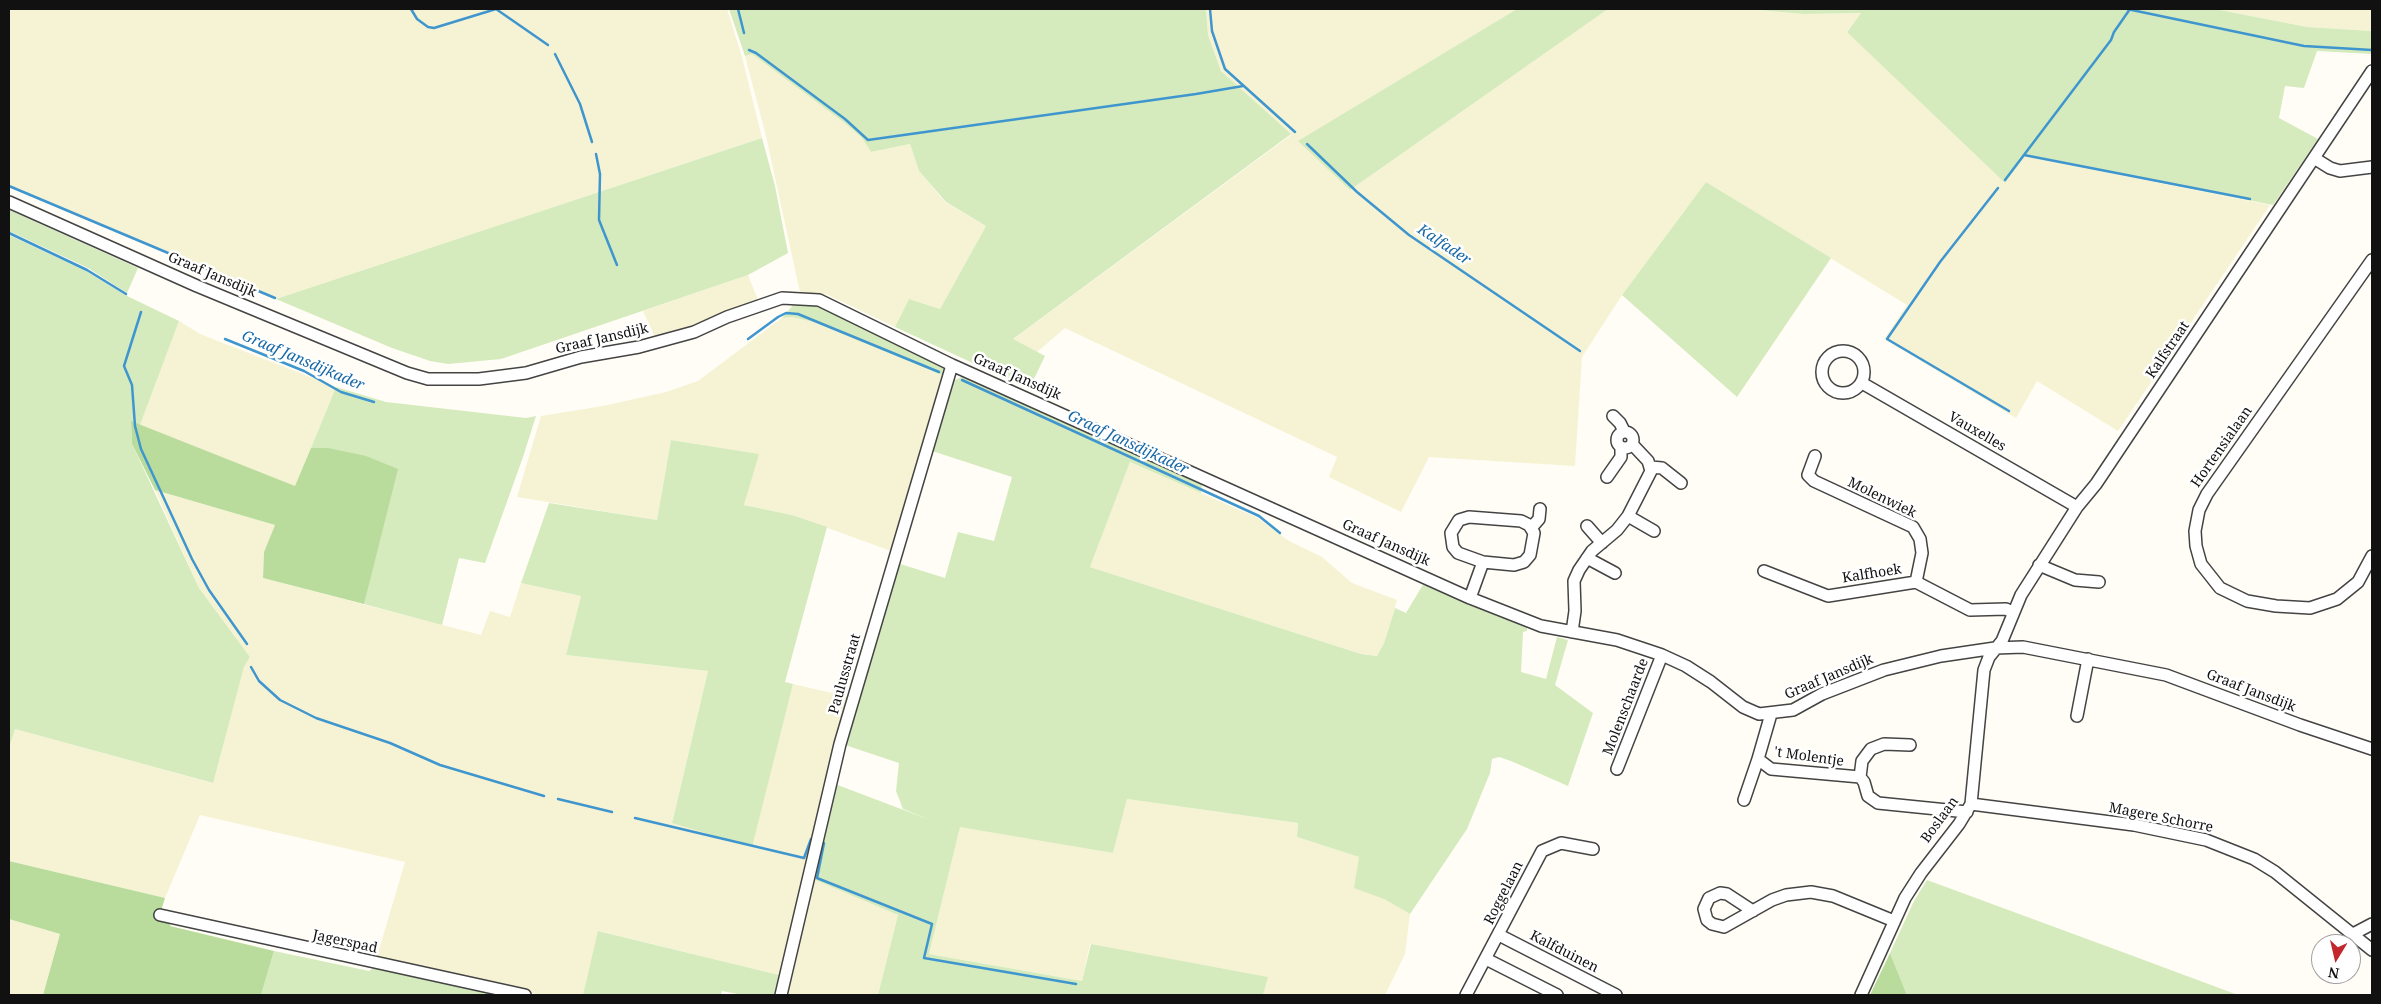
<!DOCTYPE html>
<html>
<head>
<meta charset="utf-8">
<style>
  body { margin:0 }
  #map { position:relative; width:2381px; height:1004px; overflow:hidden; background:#fffdf5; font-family:"Noto Serif",serif }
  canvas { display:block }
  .frame { position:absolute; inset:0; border:10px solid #111; pointer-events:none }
  .north { position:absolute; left:2311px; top:934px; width:50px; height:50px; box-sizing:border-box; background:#fff; border:1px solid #a0a0a0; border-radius:50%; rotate:189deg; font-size:14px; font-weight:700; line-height:20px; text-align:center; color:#111 }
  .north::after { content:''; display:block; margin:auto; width:18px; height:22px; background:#c4262e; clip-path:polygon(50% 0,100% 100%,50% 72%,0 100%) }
</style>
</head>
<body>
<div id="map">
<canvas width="2381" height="1004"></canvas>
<div class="frame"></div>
<div class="north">N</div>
</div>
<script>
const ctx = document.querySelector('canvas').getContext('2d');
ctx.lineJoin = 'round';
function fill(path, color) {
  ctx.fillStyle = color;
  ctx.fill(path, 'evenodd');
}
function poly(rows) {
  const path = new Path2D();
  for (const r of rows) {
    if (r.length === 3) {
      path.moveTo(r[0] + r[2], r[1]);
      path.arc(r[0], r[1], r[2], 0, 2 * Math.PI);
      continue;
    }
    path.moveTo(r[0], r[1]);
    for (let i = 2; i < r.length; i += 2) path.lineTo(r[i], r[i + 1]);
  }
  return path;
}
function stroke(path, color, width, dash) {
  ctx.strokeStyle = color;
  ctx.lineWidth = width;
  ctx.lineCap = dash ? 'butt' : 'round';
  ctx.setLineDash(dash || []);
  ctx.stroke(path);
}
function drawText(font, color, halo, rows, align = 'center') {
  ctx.font = font + ' "Noto Serif",serif';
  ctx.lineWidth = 5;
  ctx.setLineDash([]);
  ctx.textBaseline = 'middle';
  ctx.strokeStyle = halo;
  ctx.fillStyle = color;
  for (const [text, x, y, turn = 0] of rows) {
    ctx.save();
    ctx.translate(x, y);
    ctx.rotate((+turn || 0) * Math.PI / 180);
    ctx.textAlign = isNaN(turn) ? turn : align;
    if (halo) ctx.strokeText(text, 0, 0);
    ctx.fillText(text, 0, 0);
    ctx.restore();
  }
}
fill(poly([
  [9,9,727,9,742,57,762,138,276,299,9,186],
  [1206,9,1517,9,1299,141,1350,190,1608,9,1748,9,1804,14,1861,13,1847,31,2005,183,2024,156,2270,205,2118,431,2037,381,2016,418,1884,339,1907,305,1706,182,1622,295,1582,357,1575,466,1429,457,1401,512,1329,477,1337,457,1065,328,1037,352,1012,340,1291,135,1221,71,1208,35],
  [2215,9,2372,9,2372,31,2307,27],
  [752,54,846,124,862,138,871,152,910,144,919,171,945,202,986,226,940,309,909,299,895,327,826,294,801,297,766,136,745,56],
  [748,275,758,300,688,327,655,337,643,311],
  [792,317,813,322,944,376,891,551,792,515,744,505,758,454,671,440,657,520,517,497,541,416,603,406,666,392,698,381,782,318],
  [179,321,200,334,336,387,295,487,140,425],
  [1130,462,1258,518,1289,541,1322,557,1352,583,1397,600,1384,643,1377,656,1361,654,1090,567],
  [155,490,275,525,264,552,263,578,481,635,490,611,510,617,521,583,581,596,566,655,708,671,672,822,751,847,793,684,845,696,848,698,779,975,599,931,583,995,542,995,376,960,405,862,200,815,165,898,9,861,9,748,15,729,212,783,244,667,250,657,199,588],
  [1127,799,1298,823,1297,837,1359,857,1384,899,1410,914,1405,954,1385,995,1263,995,1267,977,1090,944,1082,981,929,954,960,826,1113,853],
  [815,880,898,915,878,995,788,995],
  [9,919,60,934,43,995,9,995]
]), '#f6f3d4');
fill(poly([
  [729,9,1206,9,1208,35,1221,71,1291,134,1013,339,1045,356,1029,389,895,327,909,299,940,309,986,226,946,202,919,171,910,144,871,152,862,138,846,124,752,54,745,56],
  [1517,9,1608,9,1350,190,1298,141],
  [1748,9,2215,9,2307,27,2372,31,2372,54,2317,51,2304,88,2285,86,2279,118,2318,139,2273,205,2025,156,2005,183,1847,32,1861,13,1804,14],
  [762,138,775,186,788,253,748,275,501,359,448,364,430,361,392,348,276,299],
  [1706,182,1831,258,1737,397,1622,295],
  [9,210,138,268,127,293,88,268,9,231],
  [9,235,86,271,125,295,179,321,140,425,131,422,132,444,199,588,250,657,244,667,213,783,15,729,9,748],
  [794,304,818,306,938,361,944,368,944,376,813,322,792,317,782,318],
  [964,376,1202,484,1201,493,1130,462,1090,567,1361,654,1377,656,1384,643,1395,608,1406,613,1424,583,1527,628,1527,631,1523,632,1521,672,1546,679,1557,637,1568,640,1555,685,1593,713,1568,786,1511,761,1499,757,1492,759,1490,773,1467,829,1410,914,1384,899,1354,888,1359,857,1297,837,1298,823,1127,799,1113,853,960,827,929,954,1082,981,1091,944,1268,977,1263,995,878,995,898,915,815,880,835,784,930,820,903,809,896,791,899,763,845,745,897,563,945,578,958,532,994,541,1012,477,929,450,950,382],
  [336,387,386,402,526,418,536,416,523,457,485,563,459,558,442,625,364,604,374,555,328,448,311,448],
  [671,440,759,454,744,505,792,515,827,527,785,682,793,684,752,847,672,823,708,671,566,655,581,596,521,583,549,503,657,520],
  [1927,880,2125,953,2238,995,1907,995,1890,953,1914,901],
  [598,931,779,975,774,995,743,995,722,991,721,995,583,995],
  [274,951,369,971,374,968,505,995,261,995]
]), '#d5ebbd');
fill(poly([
  [131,421,295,486,311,448,328,448,366,456,398,469,364,604,263,578,264,552,275,525,155,490,132,444],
  [9,861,165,898,159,917,171,923,170,926,274,951,261,995,43,995,60,934,9,919],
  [1890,953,1907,995,1870,995]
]), '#b9dc9c');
stroke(poly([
  [411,9,417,19,428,27,434,28,496,9,548,45],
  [738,9,744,33],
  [1210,9,1212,31,1225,69,1295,132],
  [2127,9,2304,46,2372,50],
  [749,50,756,53,845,119,868,140,1196,94,1243,86],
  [555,54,580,104,592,142],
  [1307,144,1357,192,1409,235,1580,351],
  [596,154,600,174,599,220,617,265],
  [2024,155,2250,199],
  [2005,180,2111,40,2114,32,2130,9],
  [9,186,275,298],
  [1998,188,1940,262,1887,339,2009,411],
  [9,233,87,270,126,294],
  [141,312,124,366,132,385,135,426,141,449,192,559,209,590,247,644],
  [225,339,304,371,341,392,374,402],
  [748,339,778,317,786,313,798,314,939,372],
  [962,380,1259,516,1280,533],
  [251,667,259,681,280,700,316,718,390,743,440,765,544,796],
  [558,799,612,812],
  [635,818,804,858,811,839],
  [824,843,817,878,932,924,924,958,1076,984]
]), '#3f96cf', 2.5);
const street = poly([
  [2314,158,2330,168,2340,171,2372,167],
  [9,202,197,286,407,373,428,379,479,379,526,373,581,357,639,347,694,332,727,317,782,298,819,300,952,365,1470,598,1541,626,1617,640,1662,655,1686,666,1711,682,1743,707,1759,714,1793,710,1822,694,1884,670,1941,656,1995,648,2023,647,2166,675,2300,725,2372,749],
  [2372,260,2207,494,2199,510,2195,531,2196,546,2201,564,2220,588,2247,601,2276,606,2310,608,2337,599,2358,582,2372,556],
  [1843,372,21],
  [1862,383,2077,507],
  [1613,416,1620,423,1624,431],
  [1625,440,8],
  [1815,456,1808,475,1814,481,1913,527,1920,539,1922,553,1916,582],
  [1651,467,1662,468,1681,483],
  [1607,477,1621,457,1621,447],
  [1628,516,1654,531],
  [1587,526,1602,543],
  [1531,528,1539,519,1540,509],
  [1587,558,1615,573],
  [2039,565,2075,580,2099,582],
  [1764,571,1828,596,1916,582,1970,610,2006,609,2012,612],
  [1470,598,1483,562,1514,565,1524,562,1530,555,1534,533,1529,525,1521,521,1469,517,1459,520,1451,533,1453,547,1458,553,1483,562],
  [1572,632,1575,611,1574,581,1579,570,1592,551,1617,530,1628,516,1651,471,1648,461,1632,444],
  [1771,714,1758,759,1771,769,1860,777,1862,761,1871,749,1884,744,1910,745],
  [2077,716,2088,659],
  [1617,769,1662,655],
  [1860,777,1864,782,1868,796,1878,803,1967,812],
  [1744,800,1758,759],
  [1971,804,2134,825,2206,840,2254,859,2275,872,2372,950],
  [1753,911,1727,894,1720,893,1709,898,1704,909,1707,920,1712,924,1724,927,1772,900,1786,895,1811,892,1833,896,1894,921],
  [160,915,525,995],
  [2353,934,2372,924],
  [1499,935,1616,995],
  [1486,959,1557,995],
  [781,995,840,744,952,365],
  [1466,995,1542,851,1561,843,1593,849],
  [1861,995,1905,898,1921,873,1959,824,1971,804,1984,670,1989,657,2002,641,2021,595,2077,507,2096,484,2372,71]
]);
stroke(street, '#444', 14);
stroke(street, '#fff', 11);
drawText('14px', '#111', '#fff', [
  ["Graaf Jansdijk",212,275,23],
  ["Graaf Jansdijk",602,339,-13],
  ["Kalfstraat",2168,350,-56],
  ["Graaf Jansdijk",1017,377,24],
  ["Vauxelles",1977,432,30],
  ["Hortensialaan",2222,447,-55],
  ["Molenwiek",1882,498,26],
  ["Graaf Jansdijk",1386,543,24],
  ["Kalfhoek",1872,574,-9],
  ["Paulusstraat",845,674,-74],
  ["Graaf Jansdijk",1829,677,-23],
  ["Graaf Jansdijk",2251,691,21],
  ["Molenschaarde",1626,707,-69],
  ["'t Molentje",1809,757,8],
  ["Magere Schorre",2161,818,11],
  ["Boslaan",1940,820,-54],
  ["Roggelaan",1504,893,-63],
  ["Jagerspad",345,942,12],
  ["Kalfduinen",1564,952,27]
]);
drawText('italic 15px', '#1768a6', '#fff', [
  ["Kalfader",1444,245,34],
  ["Graaf Jansdijkader",303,361,23],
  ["Graaf Jansdijkader",1128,443,25]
]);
</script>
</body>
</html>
